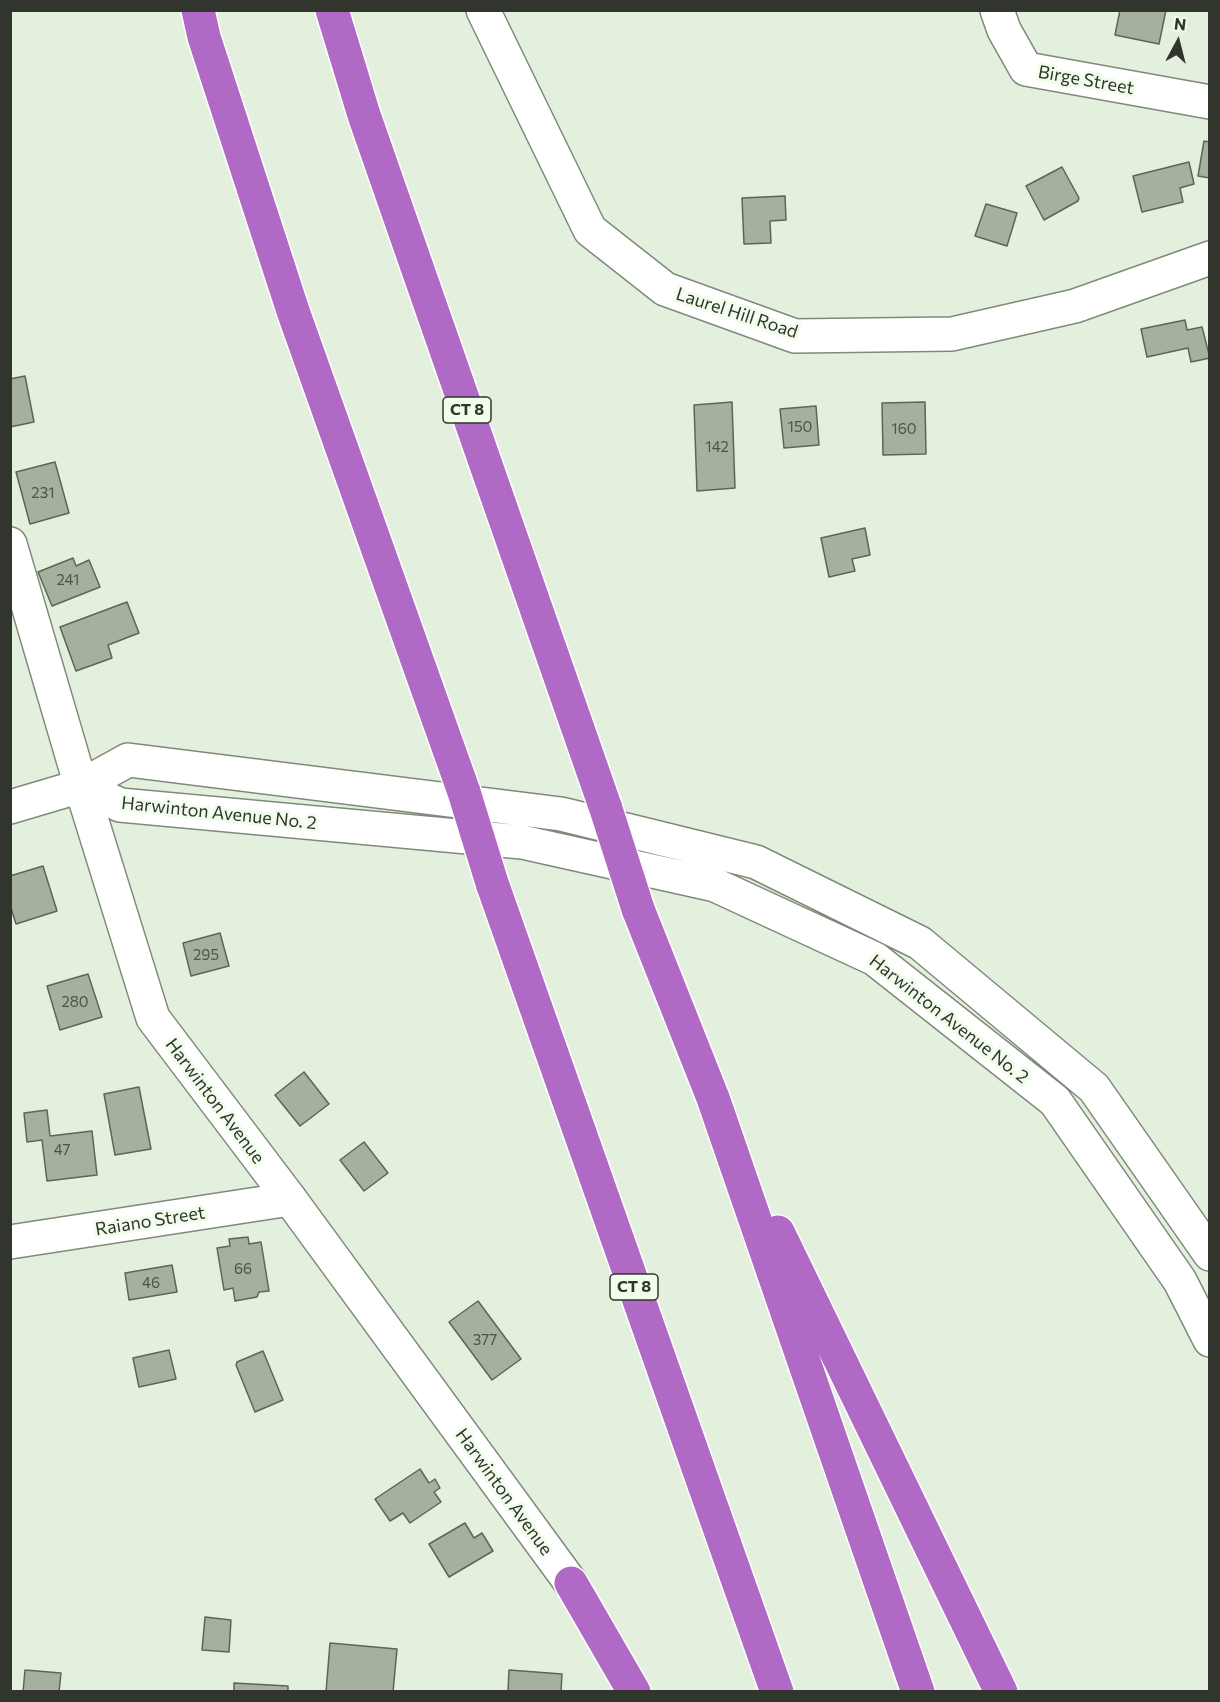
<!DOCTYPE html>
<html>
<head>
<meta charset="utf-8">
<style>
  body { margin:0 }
  #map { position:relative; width:1220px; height:1702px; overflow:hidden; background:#e4f0de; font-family:Commissioner,sans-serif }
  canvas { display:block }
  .frame { position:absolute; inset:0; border:12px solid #31352e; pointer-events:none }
  .north { position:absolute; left:1148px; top:12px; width:60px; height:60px; -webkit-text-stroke:4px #f1fdeb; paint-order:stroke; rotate:7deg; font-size:16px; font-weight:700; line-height:24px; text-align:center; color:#31352e }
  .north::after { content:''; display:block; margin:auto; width:21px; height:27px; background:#31352e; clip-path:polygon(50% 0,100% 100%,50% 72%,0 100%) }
</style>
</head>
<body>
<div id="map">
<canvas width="1220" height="1702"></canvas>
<div class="frame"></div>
<div class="north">N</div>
</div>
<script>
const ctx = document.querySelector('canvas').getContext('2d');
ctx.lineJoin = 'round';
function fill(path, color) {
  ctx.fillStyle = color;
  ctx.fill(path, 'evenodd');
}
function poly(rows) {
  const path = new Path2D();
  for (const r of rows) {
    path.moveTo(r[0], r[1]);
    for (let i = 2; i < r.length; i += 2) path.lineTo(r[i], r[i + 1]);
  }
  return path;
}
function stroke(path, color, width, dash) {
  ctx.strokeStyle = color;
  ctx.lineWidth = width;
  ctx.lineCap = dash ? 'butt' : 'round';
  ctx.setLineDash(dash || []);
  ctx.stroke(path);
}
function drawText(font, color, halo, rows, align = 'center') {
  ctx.font = font + ' Commissioner,sans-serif';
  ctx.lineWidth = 6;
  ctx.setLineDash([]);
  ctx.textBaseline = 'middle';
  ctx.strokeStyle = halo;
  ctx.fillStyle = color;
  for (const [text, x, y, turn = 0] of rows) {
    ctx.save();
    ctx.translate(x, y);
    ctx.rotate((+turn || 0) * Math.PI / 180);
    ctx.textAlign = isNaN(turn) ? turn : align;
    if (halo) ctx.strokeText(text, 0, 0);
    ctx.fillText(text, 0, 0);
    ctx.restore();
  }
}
const building = poly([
  [1120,10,1166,10,1159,44,1115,35,1120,10],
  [1204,141,1210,142,1210,178,1198,176,1204,141],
  [1189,162,1194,184,1180,188,1183,202,1142,212,1133,176,1189,162],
  [1062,167,1079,198,1078,201,1044,220,1026,186,1062,167],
  [785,196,786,220,770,221,771,243,744,244,742,198,785,196],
  [986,204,1017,213,1007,246,975,236,986,204],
  [1185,320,1187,330,1202,327,1210,358,1191,362,1188,348,1147,357,1141,329,1185,320],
  [25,376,34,422,10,427,10,379,25,376],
  [732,402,735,488,697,491,694,405,732,402],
  [925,402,926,454,883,455,882,403,925,402],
  [816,406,819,445,784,448,780,409,816,406],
  [55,462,69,513,30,524,16,472,55,462],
  [865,528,870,555,852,559,855,571,829,577,821,538,865,528],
  [73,558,76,566,89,560,100,587,52,606,38,572,73,558],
  [127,602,139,633,108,645,112,658,76,671,60,627,127,602],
  [43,866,57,911,16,924,10,905,10,876,43,866],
  [220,933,229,966,191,976,183,943,220,933],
  [88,974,102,1017,60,1030,47,986,88,974],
  [304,1072,329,1104,300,1126,275,1095,304,1072],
  [139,1087,151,1149,115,1155,104,1094,139,1087],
  [47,1110,50,1136,92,1131,97,1175,47,1181,42,1140,27,1142,24,1113,47,1110],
  [364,1142,388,1173,364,1191,340,1160,364,1142],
  [248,1237,249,1244,261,1242,269,1291,259,1292,257,1297,235,1301,233,1288,224,1290,217,1248,230,1246,229,1239,248,1237],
  [172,1265,177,1292,129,1300,125,1273,172,1265],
  [478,1301,521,1359,492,1380,449,1322,478,1301],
  [169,1350,176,1379,139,1387,133,1358,169,1350],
  [263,1351,283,1400,255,1412,236,1365,237,1362,263,1351],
  [420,1469,429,1483,435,1479,440,1488,434,1492,441,1502,410,1523,403,1513,390,1521,375,1499,420,1469],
  [465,1523,474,1538,482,1533,493,1551,449,1577,429,1544,465,1523],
  [205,1617,231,1620,229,1652,202,1650,205,1617],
  [330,1643,397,1649,393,1692,326,1692,330,1643],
  [25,1670,61,1673,59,1692,23,1692,25,1670],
  [509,1670,562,1674,561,1692,508,1692,509,1670],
  [234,1683,288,1686,288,1692,234,1692,234,1683]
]);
fill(building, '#a5b09f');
stroke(building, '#5c6657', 1.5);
const minor = poly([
  [997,10,1004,30,1026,69,1210,102],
  [10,1242,290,1199]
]);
const tertiary = poly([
  [483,10,590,230,665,289,795,336,952,334,1075,306,1210,258]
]);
const secondary = poly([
  [10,544,81,786,153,1018,290,1199,571,1583],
  [81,786,120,805,522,842,715,885,875,959,1055,1101,1180,1281,1210,1340],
  [10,807,81,786,128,760,561,814,756,862,920,943,1094,1088,1210,1254]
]);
const motorway = poly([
  [198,10,204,37,293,311,464,792],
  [332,10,364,115,606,809],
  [492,883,777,1692],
  [638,909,713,1098,918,1692],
  [778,1232,1001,1692],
  [571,1583,634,1692]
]);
stroke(minor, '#7f8a7a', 36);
stroke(tertiary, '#7f8a7a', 36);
stroke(secondary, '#7f8a7a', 36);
stroke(motorway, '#fff', 36);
stroke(minor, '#fff', 33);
stroke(tertiary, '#fff', 33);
stroke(secondary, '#fff', 33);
stroke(motorway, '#b06ac6', 33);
const motorwayBridge = poly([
  [464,792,492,883],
  [606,809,638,909]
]);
stroke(motorwayBridge, '#fff', 36, []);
stroke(motorwayBridge, '#b06ac6', 33);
drawText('15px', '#4e544a', null, [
  ["150",800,427],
  ["160",904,429],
  ["142",717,447],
  ["231",43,493],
  ["241",68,580],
  ["295",206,955],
  ["280",75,1002],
  ["47",62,1150],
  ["66",243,1269],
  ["46",151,1283],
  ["377",485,1340]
]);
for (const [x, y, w] of [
  [467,410,48],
  [634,1287,48]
]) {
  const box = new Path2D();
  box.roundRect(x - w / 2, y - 13, w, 26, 4.5);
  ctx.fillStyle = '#f1fdeb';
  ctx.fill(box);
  stroke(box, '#31352e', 1.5);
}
drawText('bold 16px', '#31352e', null, [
  ["CT 8",467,410],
  ["CT 8",634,1287]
]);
drawText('18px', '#31352e', '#f1fdeb', [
  ["Birge Street",1086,80,10],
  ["Laurel Hill Road",737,313,18],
  ["Harwinton Avenue No. 2",219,813,6],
  ["Harwinton Avenue No. 2",949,1019,38],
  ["Harwinton Avenue",215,1101,53],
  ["Raiano Street",150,1221,-9],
  ["Harwinton Avenue",504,1492,54]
]);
</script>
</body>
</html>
